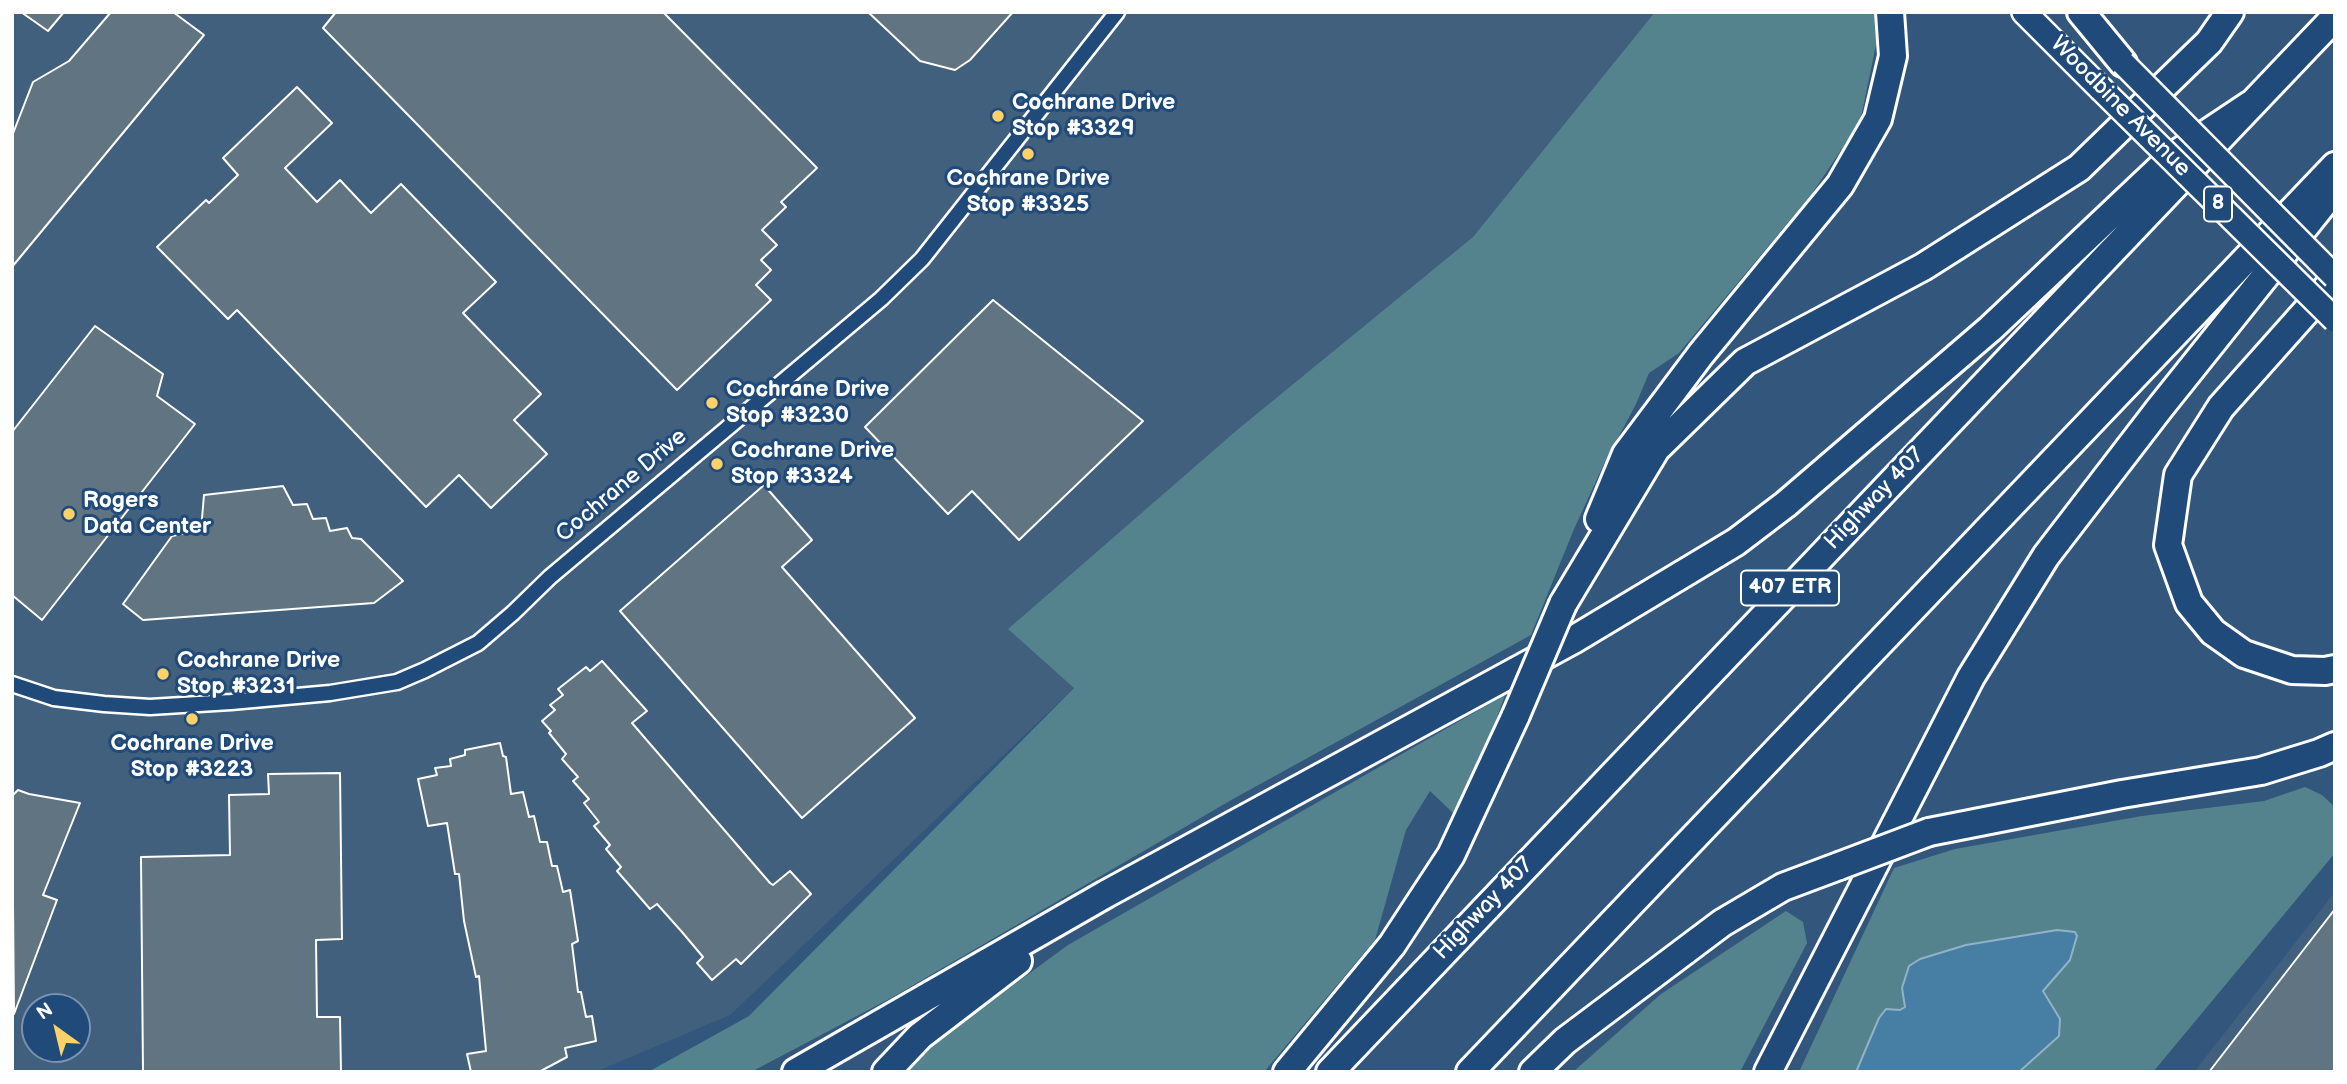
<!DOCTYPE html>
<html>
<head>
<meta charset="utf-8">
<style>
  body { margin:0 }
  #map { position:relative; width:2347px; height:1084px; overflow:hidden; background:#33577c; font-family:"Balsamiq Sans",sans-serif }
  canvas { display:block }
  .frame { position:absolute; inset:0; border:14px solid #fff; pointer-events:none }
  .north { position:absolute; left:21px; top:993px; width:70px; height:70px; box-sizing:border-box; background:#1f4a7a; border:2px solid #7992af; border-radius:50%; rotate:326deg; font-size:19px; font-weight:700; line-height:28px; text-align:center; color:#fff }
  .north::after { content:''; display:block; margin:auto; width:24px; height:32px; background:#ffd166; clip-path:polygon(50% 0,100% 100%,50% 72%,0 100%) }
</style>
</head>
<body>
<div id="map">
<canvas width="2347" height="1084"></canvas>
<div class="frame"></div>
<div class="north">N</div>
</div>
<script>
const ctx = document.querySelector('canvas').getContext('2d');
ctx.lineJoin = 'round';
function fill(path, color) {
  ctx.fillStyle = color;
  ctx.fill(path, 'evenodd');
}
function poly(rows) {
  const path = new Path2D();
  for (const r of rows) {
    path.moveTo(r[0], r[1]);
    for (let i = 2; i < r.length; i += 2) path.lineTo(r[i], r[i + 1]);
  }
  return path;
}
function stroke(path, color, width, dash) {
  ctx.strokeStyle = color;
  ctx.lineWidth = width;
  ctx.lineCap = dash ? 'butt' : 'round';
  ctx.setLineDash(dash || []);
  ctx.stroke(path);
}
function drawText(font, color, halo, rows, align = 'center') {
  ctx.font = font + ' "Balsamiq Sans",sans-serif';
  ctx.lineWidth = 6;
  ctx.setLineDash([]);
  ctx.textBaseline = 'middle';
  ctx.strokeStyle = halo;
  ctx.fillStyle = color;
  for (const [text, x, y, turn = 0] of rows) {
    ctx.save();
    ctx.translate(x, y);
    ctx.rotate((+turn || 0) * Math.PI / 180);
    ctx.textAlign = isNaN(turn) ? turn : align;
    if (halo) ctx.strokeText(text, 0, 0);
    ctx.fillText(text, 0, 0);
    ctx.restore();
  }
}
fill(poly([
  [12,12,1655,12,1473,237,1237,430,1008,629,1075,687,730,1015,595,1072,12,1072],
  [35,1007,77,1007,77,1049,35,1049],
  [2335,892,2335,1072,2194,1072]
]), '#41607e');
fill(poly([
  [1655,12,1875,12,1878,35,1860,122,1811,195,1679,353,1649,373,1636,404,1603,466,1574,529,1531,635,1233,799,891,998,751,1072,648,1072,749,1016,1074,688,1008,629,1237,430,1473,237],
  [1505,695,1486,749,1453,813,1430,791,1406,830,1375,940,1264,1072,907,1072,930,1046,1068,945],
  [2305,787,2322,795,2335,807,2335,853,2153,1072,1799,1072,1894,868,1955,849,2142,816,2264,801],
  [1786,911,1803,922,1807,943,1740,1072,1573,1072,1661,994]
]), '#54838d');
const water = poly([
  [2057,930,2075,932,2077,936,2070,960,2043,991,2060,1019,2059,1036,2019,1072,1856,1072,1879,1018,1886,1009,1900,1010,1905,1007,1902,988,1909,966,1920,959,1966,945,2057,930]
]);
fill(water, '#477ea3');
stroke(water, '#91b2c8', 2);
const building = poly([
  [21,12,64,12,48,31,21,12],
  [111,12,173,12,204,35,12,267,12,136,33,82,69,61,111,12],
  [336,12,663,12,817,168,781,202,786,207,762,230,777,245,761,260,771,270,756,285,771,300,677,390,323,28,336,12],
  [868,12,1013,12,970,60,955,70,920,61,868,12],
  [297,87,332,123,285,168,317,202,340,180,371,213,401,184,496,282,463,313,541,394,514,420,547,454,491,508,459,475,426,507,237,310,228,319,157,247,206,200,209,203,238,175,223,158,297,87],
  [993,300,1143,421,1019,540,972,491,948,514,865,427,993,300],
  [95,326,163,374,157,396,195,424,42,620,12,595,12,432,95,326],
  [764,485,812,540,782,567,915,718,802,818,620,611,764,485],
  [283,486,293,505,307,504,313,519,326,518,330,531,347,528,352,538,361,539,403,581,374,603,143,620,123,604,172,536,201,530,204,495,283,486],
  [602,661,647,711,632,723,770,883,773,885,790,871,811,894,741,964,736,959,712,980,697,963,703,957,682,932,657,904,650,909,617,871,621,867,606,849,610,845,594,826,599,822,584,803,589,799,573,781,578,777,562,759,566,754,549,733,551,731,542,721,555,710,550,705,563,695,558,689,586,667,590,671,602,661],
  [500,743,503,756,506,757,511,794,523,792,529,817,534,816,540,842,547,842,552,866,557,866,563,892,570,890,578,941,572,944,578,992,581,992,586,1017,592,1016,596,1041,565,1048,567,1057,539,1072,471,1072,467,1054,486,1051,479,976,476,977,464,921,459,874,455,874,447,823,428,826,418,779,437,775,435,768,451,766,450,759,465,755,465,750,500,743],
  [340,773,342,939,316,940,317,1017,340,1017,341,1072,143,1072,141,857,230,855,229,795,269,794,268,774,340,773],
  [18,790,29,794,80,803,43,895,57,900,14,1014,12,796,18,790],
  [2335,909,2335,1072,2209,1072,2335,909]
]);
fill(building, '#617482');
stroke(building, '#fff', 2);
const minor = poly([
  [12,684,54,698,104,704,150,707,231,702,330,693,397,682,425,670,478,643,513,613,550,577,881,299,922,259,1117,12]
]);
const primary = poly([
  [2024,12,2101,89]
]);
const motorway = poly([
  [2081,12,2123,63],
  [2335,279,2221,407,2178,475,2168,545,2189,603,2213,632,2244,654,2292,670,2325,671,2335,669],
  [1599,519,1626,454,1701,354,1840,185,1878,119,1893,56,1890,12],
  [1563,604,1656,449,1745,362,1923,267,2079,168,2209,42,2230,12],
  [1929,832,2122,794,2261,771,2319,753,2335,746],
  [796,1072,1106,894,1573,640,1736,542,1786,504,1991,328,2173,156,2251,104],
  [886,1072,920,1036,1018,961],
  [1287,1072,1392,945,1451,855,1516,715],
  [1330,1072,2335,17],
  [1470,1072,2335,166],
  [1533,1072,1565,1041,1722,923,1783,887,1839,866],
  [1768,1072,1971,677,2046,556,2159,409,2335,189]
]);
stroke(minor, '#fff', 19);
stroke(primary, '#fff', 28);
stroke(motorway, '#fff', 32);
stroke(minor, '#1f4a7a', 14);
stroke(primary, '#1f4a7a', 23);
stroke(motorway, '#1f4a7a', 26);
const primaryBridge = poly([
  [2123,63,2335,277],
  [2101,89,2335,320]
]);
const motorwayBridge = poly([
  [1516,715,1563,604],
  [1839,866,1929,832]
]);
stroke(primaryBridge, '#fff', 28, []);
stroke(motorwayBridge, '#fff', 32, []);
stroke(primaryBridge, '#1f4a7a', 23);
stroke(motorwayBridge, '#1f4a7a', 26);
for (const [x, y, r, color] of [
  [998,116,7,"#ffd166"],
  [1028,154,7,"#ffd166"],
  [712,403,7,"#ffd166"],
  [717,464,7,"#ffd166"],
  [69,514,7,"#ffd166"],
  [163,674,7,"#ffd166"],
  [192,719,7,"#ffd166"]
]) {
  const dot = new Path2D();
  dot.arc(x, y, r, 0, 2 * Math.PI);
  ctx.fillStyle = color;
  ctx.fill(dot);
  stroke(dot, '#1f4a7a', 2.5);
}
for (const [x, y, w] of [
  [2218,204,28],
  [1790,588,98]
]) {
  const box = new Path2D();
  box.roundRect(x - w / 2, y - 17.5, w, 35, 5);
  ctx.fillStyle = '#1f4a7a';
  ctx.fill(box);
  stroke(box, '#fff', 2);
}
drawText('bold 21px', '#fff', null, [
  ["8",2218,204],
  ["407 ETR",1790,588]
]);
drawText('bold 23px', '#fff', '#1f4a7a', [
  ["Cochrane Drive",1012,103],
  ["Stop #3329",1012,129],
  ["Cochrane Drive",1028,179,"center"],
  ["Stop #3325",1028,205,"center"],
  ["Cochrane Drive",726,390],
  ["Stop #3230",726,416],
  ["Cochrane Drive",731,451],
  ["Stop #3324",731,477],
  ["Rogers",83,501],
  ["Data Center",83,527],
  ["Cochrane Drive",177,661],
  ["Stop #3231",177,687],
  ["Cochrane Drive",192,744,"center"],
  ["Stop #3223",192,770,"center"]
], 'left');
drawText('23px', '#fff', '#1f4a7a', [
  ["Woodbine Avenue",2120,107,45],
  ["Cochrane Drive",622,486,-40],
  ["Highway 407",1875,499,-46],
  ["Highway 407",1484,909,-46]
]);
</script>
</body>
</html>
